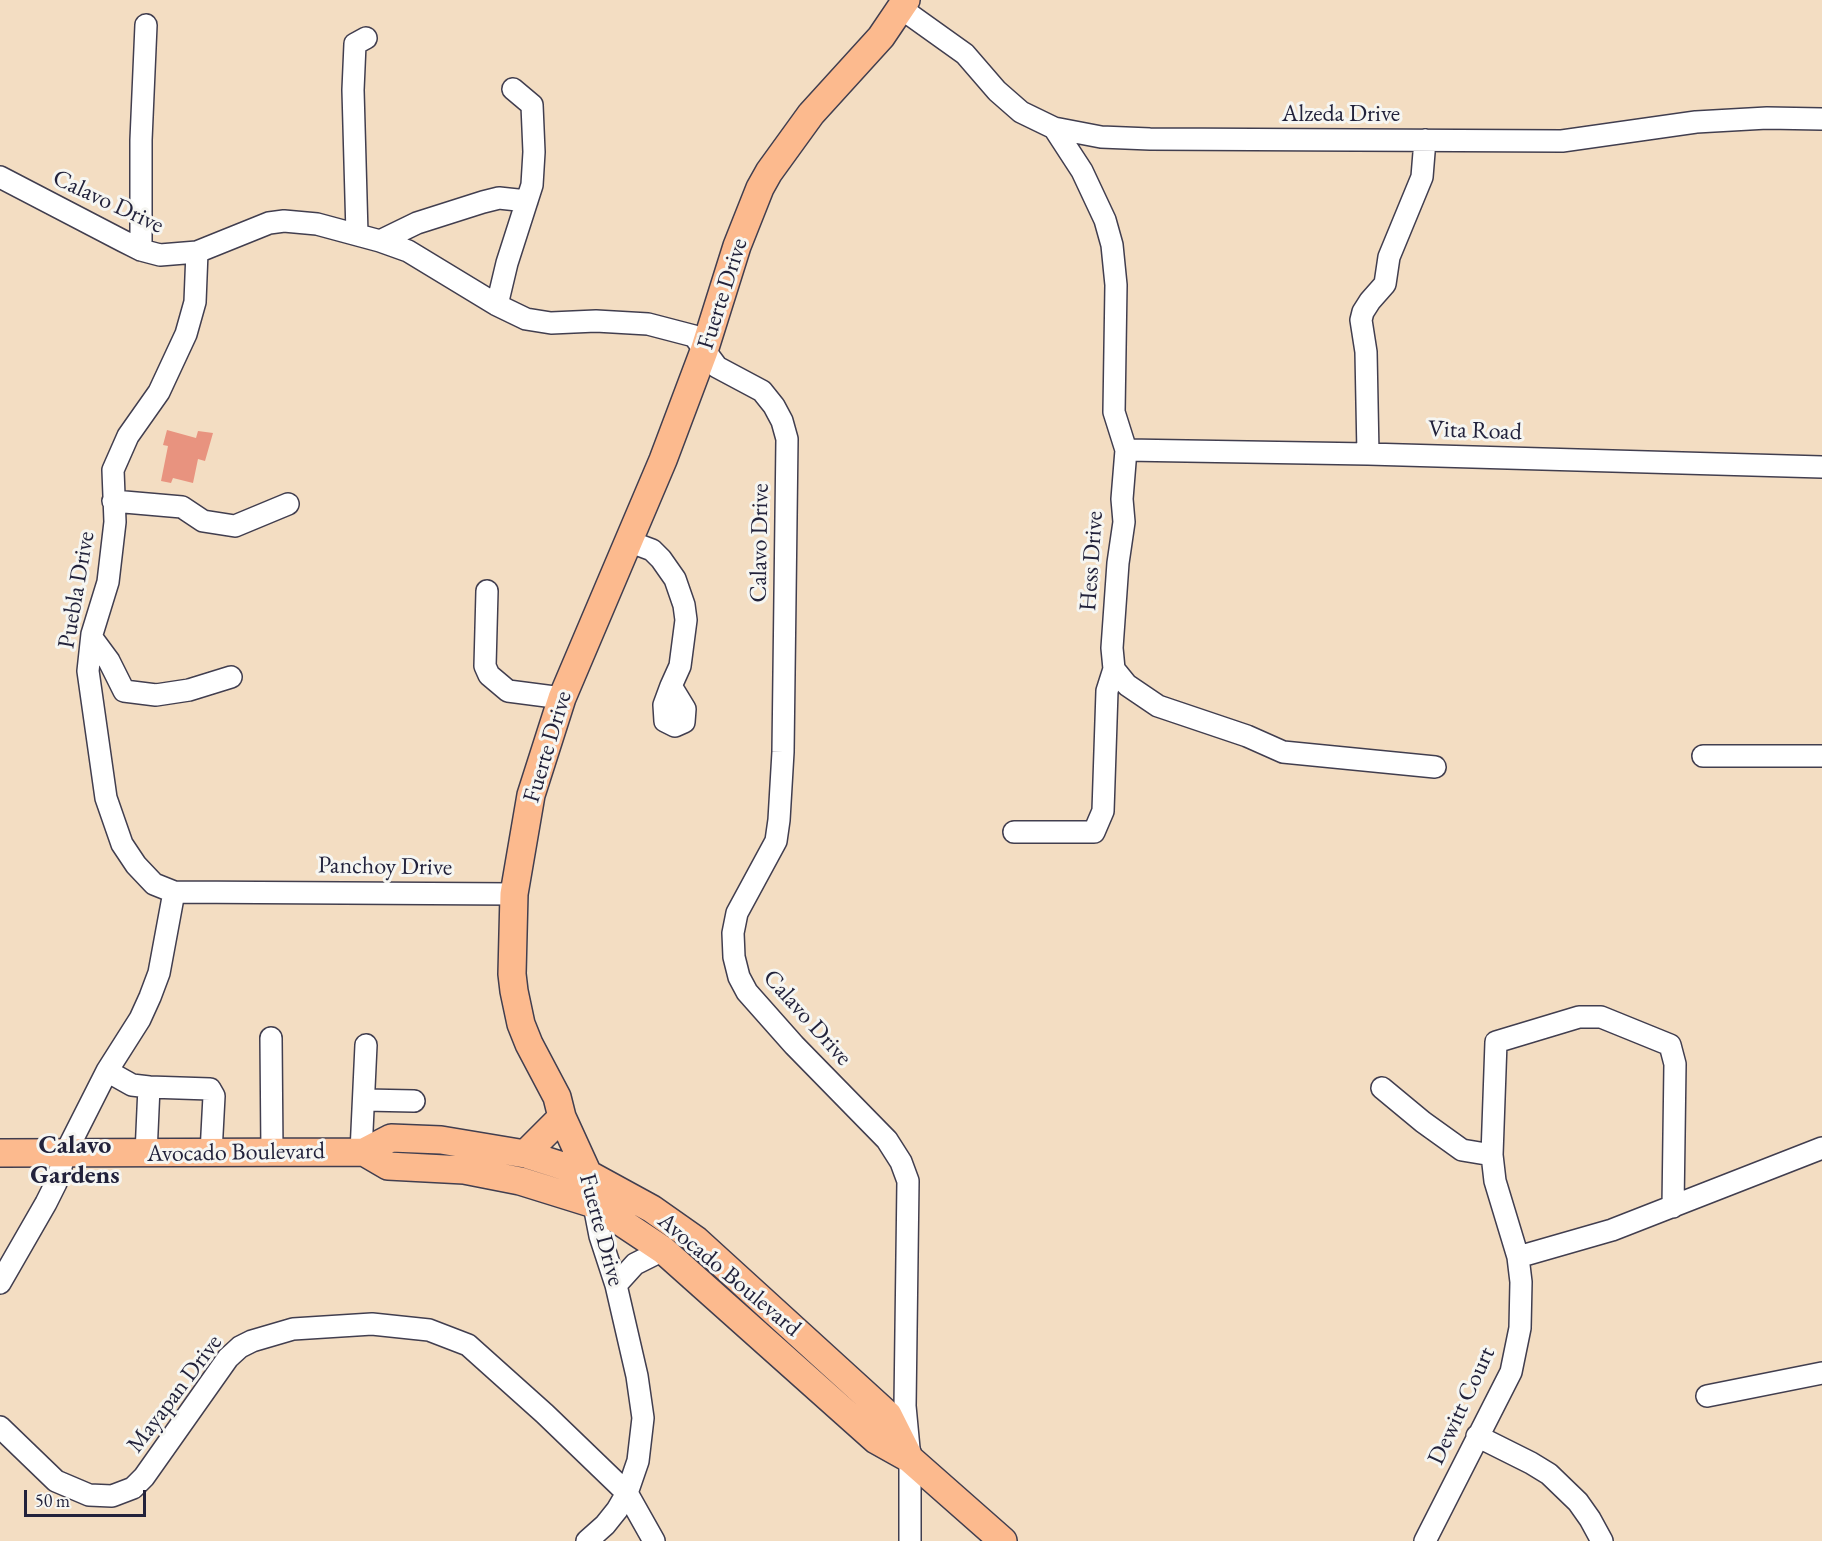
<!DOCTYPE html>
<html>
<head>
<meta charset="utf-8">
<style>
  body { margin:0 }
  #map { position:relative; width:1822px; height:1541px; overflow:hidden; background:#f3ddc2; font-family:"EB Garamond",serif }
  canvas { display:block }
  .scale { position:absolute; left:24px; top:1490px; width:122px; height:27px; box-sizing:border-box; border:3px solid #22223b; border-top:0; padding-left:8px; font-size:18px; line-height:21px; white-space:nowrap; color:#22223b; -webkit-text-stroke:4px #f6f6f2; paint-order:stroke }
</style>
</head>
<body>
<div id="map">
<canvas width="1822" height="1541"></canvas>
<div class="scale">50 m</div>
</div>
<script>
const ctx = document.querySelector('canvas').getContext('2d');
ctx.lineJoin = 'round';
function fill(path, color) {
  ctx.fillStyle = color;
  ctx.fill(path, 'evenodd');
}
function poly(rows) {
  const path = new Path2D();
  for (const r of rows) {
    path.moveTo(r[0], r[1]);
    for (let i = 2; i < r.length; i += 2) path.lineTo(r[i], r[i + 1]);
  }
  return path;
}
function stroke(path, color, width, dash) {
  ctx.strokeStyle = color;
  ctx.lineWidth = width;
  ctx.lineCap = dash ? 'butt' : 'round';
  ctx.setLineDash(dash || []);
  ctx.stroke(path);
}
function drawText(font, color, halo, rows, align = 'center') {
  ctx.font = font + ' "EB Garamond",serif';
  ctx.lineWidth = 6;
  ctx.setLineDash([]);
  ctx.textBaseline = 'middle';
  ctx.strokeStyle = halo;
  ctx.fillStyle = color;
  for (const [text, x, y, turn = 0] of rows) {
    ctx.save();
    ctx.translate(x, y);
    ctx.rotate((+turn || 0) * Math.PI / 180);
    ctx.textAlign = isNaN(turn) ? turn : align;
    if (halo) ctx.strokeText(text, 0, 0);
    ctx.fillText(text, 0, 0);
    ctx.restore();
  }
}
fill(poly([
  [167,430,196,438,198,431,213,433,205,461,198,459,193,483,173,478,171,483,161,481,168,446,163,445]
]), '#e8937f');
const minor = poly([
  [902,9,965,54,997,91,1021,112,1054,128,1101,137,1150,139,1562,141,1696,122,1767,118,1822,119],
  [1054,128,1082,171,1105,220,1112,245,1116,285,1114,412,1126,450,1122,499,1124,522,1118,563,1112,648,1114,669,1127,685,1158,706,1247,736,1283,752,1435,767],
  [0,177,123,241,141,250,160,255,197,252,269,223,284,221,317,224,380,241,408,251,497,305,526,319,551,323,596,321,648,324,694,336,717,367,762,391,774,406,782,421,787,439,783,752,779,820,776,841,737,913,733,933,734,957,739,977,747,992,794,1045,887,1140,901,1162,908,1181,905,1406,910,1459,910,1541],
  [357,234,353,90,355,44,366,38],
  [380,241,417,223,483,202,499,198,527,201],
  [141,250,141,140,146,25],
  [197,252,195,302,186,334,159,392,128,436,113,470,115,522,108,582,92,634,88,671,106,798,122,844,136,865,154,884,174,892,514,894],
  [497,305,507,263,532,185,534,152,532,105,513,89],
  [1126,450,1368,454,1822,467],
  [1368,454,1366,352,1361,320,1363,312,1370,301,1385,284,1389,257,1422,177,1425,140],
  [113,501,182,507,203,521,235,526,288,504],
  [628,541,652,550,661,559,675,579,684,605,686,620,680,666,671,686,664,705,665,721,675,726,684,722,685,709,671,686],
  [487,591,485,666,489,675,508,691,562,698],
  [92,638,109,661,124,691,156,695,189,690,231,677],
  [1703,756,1822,756],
  [1014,832,1094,832,1103,811,1107,691,1114,669],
  [271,1038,272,1152],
  [107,1071,132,1085,149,1087],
  [1382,1088,1423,1122,1462,1150,1492,1155],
  [365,1100,414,1101],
  [361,1152,366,1045],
  [146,1154,149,1087,210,1089,214,1096,211,1153],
  [1518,1257,1612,1230,1822,1148],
  [0,1283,46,1203,56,1183,65,1154,107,1071,140,1019,150,997,159,973,174,892],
  [616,1285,635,1264,663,1250],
  [1707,1396,1822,1373],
  [0,1427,56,1481,89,1495,112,1496,133,1488,144,1477,228,1358,240,1347,252,1341,293,1329,372,1324,429,1330,468,1345,545,1414,627,1493,654,1541],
  [1477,1436,1531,1463,1549,1474,1578,1502,1590,1519,1602,1541],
  [587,1541,605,1525,617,1510,627,1493,638,1461,643,1418,637,1376,616,1285,600,1236,592,1195],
  [1425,1541,1511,1372,1520,1328,1521,1282,1518,1257,1495,1181,1492,1155,1496,1042,1579,1017,1601,1017,1670,1045,1675,1064,1673,1207]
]);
const major = poly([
  [364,1152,388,1166,464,1170,520,1181,594,1204,663,1250,876,1440,910,1459,1003,1541],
  [0,1153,364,1152,391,1138,441,1140,525,1154,588,1174,652,1209,696,1240,888,1415,910,1459],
  [525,1154,562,1117],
  [588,1174,562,1117,557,1097,529,1044,521,1024,514,991,512,974,514,894,531,795,562,698,663,460,704,351,737,246,760,188,769,172,811,114,881,37,906,0]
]);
stroke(minor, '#413e4f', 24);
stroke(major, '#413e4f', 30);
stroke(minor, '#fff', 21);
stroke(major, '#fcba8e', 27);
drawText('24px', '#22223b', '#f6f6f2', [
  ["Alzeda Drive",1341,114],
  ["Calavo Drive",108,202,25],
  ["Fuerte Drive",723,294,-72],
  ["Vita Road",1475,431,2],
  ["Calavo Drive",760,543,-89],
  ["Hess Drive",1092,561,-86],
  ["Puebla Drive",77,590,-80],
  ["Fuerte Drive",548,747,-73],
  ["Panchoy Drive",385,867,1],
  ["Calavo Drive",807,1018,48],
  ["Avocado Boulevard",236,1153,-1],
  ["Fuerte Drive",601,1230,75],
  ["Avocado Boulevard",729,1275,40],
  ["Mayapan Drive",175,1394,-53],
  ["Dewitt Court",1462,1406,-65]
]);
drawText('bold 26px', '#22223b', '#f6f6f2', [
  ["Calavo",75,1146],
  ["Gardens",75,1176]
]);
</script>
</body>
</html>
